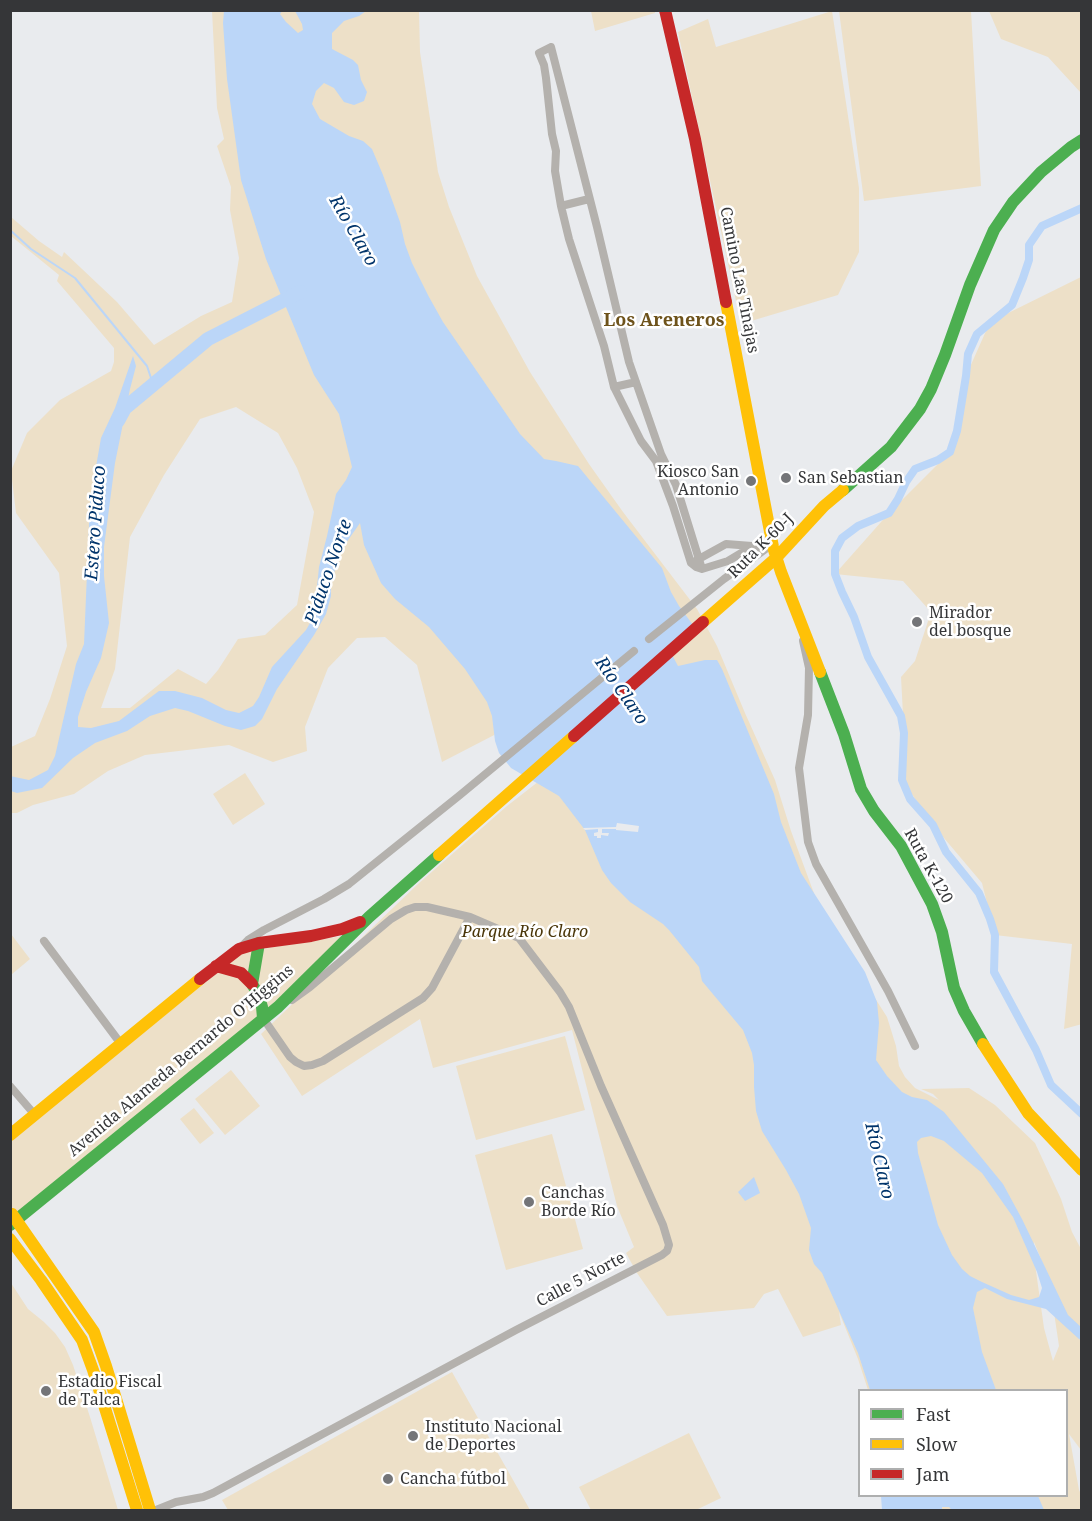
<!DOCTYPE html>
<html>
<head>
<meta charset="utf-8">
<style>
  body { margin:0 }
  #map { position:relative; width:1092px; height:1521px; overflow:hidden; background:#e9ebee; font-family:"Noto Serif",serif }
  canvas { display:block }
  .frame { position:absolute; inset:0; border:12px solid #353638; pointer-events:none }
  .legend { position:absolute; left:858px; top:1389px; width:210px; height:108px; box-sizing:border-box; background:#fff; border:2px solid #aeafaf; margin:0; padding:8px 10px; list-style:none; font-size:18px; color:#353638 }
  .legend li { display:flex; align-items:center; gap:12px; height:30px }
  .legend b { width:30px; border:2px solid #aeafaf }
</style>
</head>
<body>
<div id="map">
<canvas width="1092" height="1521"></canvas>
<div class="frame"></div>
<ul class="legend">
<li><b style="height:8px;background:#4caf50"></b>Fast</li>
<li><b style="height:8px;background:#ffc107"></b>Slow</li>
<li><b style="height:8px;background:#c62828"></b>Jam</li>
</ul>
</div>
<script>
const ctx = document.querySelector('canvas').getContext('2d');
ctx.lineJoin = 'round';
function fill(path, color) {
  ctx.fillStyle = color;
  ctx.fill(path, 'evenodd');
}
function poly(rows) {
  const path = new Path2D();
  for (const r of rows) {
    path.moveTo(r[0], r[1]);
    for (let i = 2; i < r.length; i += 2) path.lineTo(r[i], r[i + 1]);
  }
  return path;
}
function stroke(path, color, width, dash) {
  ctx.strokeStyle = color;
  ctx.lineWidth = width;
  ctx.lineCap = dash ? 'butt' : 'round';
  ctx.setLineDash(dash || []);
  ctx.stroke(path);
}
function drawText(font, color, halo, rows, align = 'center') {
  ctx.font = font + ' "Noto Serif",serif';
  ctx.lineWidth = 5;
  ctx.setLineDash([]);
  ctx.textBaseline = 'middle';
  ctx.strokeStyle = halo;
  ctx.fillStyle = color;
  for (const [text, x, y, turn = 0] of rows) {
    ctx.save();
    ctx.translate(x, y);
    ctx.rotate((+turn || 0) * Math.PI / 180);
    ctx.textAlign = isNaN(turn) ? turn : align;
    if (halo) ctx.strokeText(text, 0, 0);
    ctx.fillText(text, 0, 0);
    ctx.restore();
  }
}
fill(poly([
  [655,10,655,13,595,31,591,11],
  [212,11,419,11,420,52,438,172,449,207,477,276,530,372,589,464,623,512,697,609,717,646,745,713,775,780,791,831,822,915,887,1017,896,1046,899,1066,905,1077,915,1088,939,1100,933,1094,921,1089,969,1088,995,1105,1035,1143,1061,1199,1072,1232,1081,1249,1081,1450,1069,1434,1079,1490,1081,1494,1081,1510,887,1510,884,1496,1066,1496,1066,1390,868,1390,858,1359,839,1312,841,1325,803,1337,778,1289,764,1294,754,1308,667,1316,637,1273,626,1253,634,1247,617,1206,572,1030,433,1068,420,1019,302,1096,261,1034,418,884,507,806,543,778,500,732,442,762,417,665,385,637,357,638,328,668,305,727,307,751,273,762,229,745,145,755,108,771,74,794,33,805,17,813,11,813,11,747,35,736,50,699,67,646,59,573,16,513,11,471,27,433,60,400,111,371,114,362,114,348,57,281,59,275,11,236,11,217,39,241,62,257,64,252,81,268,117,302,154,345,201,316,232,302,239,258,230,210,231,187,217,146,224,139,217,108],
  [236,407,278,433,297,468,314,512,297,605,265,635,238,639,218,670,206,684,178,669,130,708,101,708,115,669,130,537,164,475,200,419],
  [1034,1242,1049,1279,1059,1346,1053,1361,1044,1328,1034,1257],
  [832,11,859,188,859,252,838,295,741,324,678,32,708,19,716,47],
  [839,11,971,11,981,186,864,201],
  [989,11,1081,11,1081,93,1048,57,1001,39],
  [1081,277,1082,1024,1064,1029,1072,944,995,935,982,883,933,825,902,780,904,733,901,677,915,661,931,612,903,581,835,574,889,513,950,452,966,376,990,322],
  [245,773,265,804,233,825,213,794],
  [11,934,30,959,11,975,10,975],
  [342,936,274,1004,21,1212,11,1215,11,1140,243,952],
  [565,1036,585,1110,476,1140,456,1066],
  [231,1070,260,1106,225,1135,195,1099],
  [194,1108,214,1133,200,1144,180,1119],
  [552,1134,583,1249,506,1270,475,1155],
  [11,1283,28,1309,44,1322,55,1333,65,1347,73,1365,90,1417,118,1510,11,1510],
  [452,1372,530,1510,228,1510,222,1500],
  [689,1433,721,1498,696,1510,591,1510,579,1487]
]), '#ede0c8');
fill(poly([
  [224,11,282,11,280,14,286,22,298,33,303,30,302,24,295,11,366,11,359,16,344,21,332,33,332,49,353,60,358,65,361,80,367,92,364,101,354,105,344,102,334,88,324,83,316,91,312,104,320,119,349,136,363,141,372,149,383,175,400,222,405,244,412,263,429,297,443,322,520,434,544,459,556,461,578,466,662,568,671,592,679,606,693,625,670,651,678,666,705,660,717,660,722,669,774,794,781,822,801,873,865,972,877,1002,879,1023,876,1060,887,1076,902,1092,912,1097,927,1100,944,1112,1003,1184,1022,1219,1068,1315,1081,1327,1081,1340,1079,1339,1046,1309,1007,1299,985,1288,977,1292,973,1308,982,1352,996,1390,870,1390,858,1353,822,1273,814,1264,809,1250,811,1228,799,1194,786,1170,762,1131,756,1111,754,1087,754,1065,752,1053,743,1030,702,981,699,967,669,930,663,924,630,902,611,883,602,870,585,830,559,796,511,768,499,753,495,741,492,716,487,702,465,669,429,627,395,599,381,583,364,545,360,523,346,543,338,559,331,584,331,596,326,614,314,635,277,689,262,719,255,726,241,730,225,726,188,711,175,708,150,716,127,731,95,743,73,758,42,788,17,793,11,791,10,776,29,780,48,770,55,756,76,664,84,644,90,501,101,438,115,408,133,356,136,366,130,389,115,463,104,547,104,576,109,623,101,658,86,692,78,717,78,727,91,728,119,721,159,691,175,691,202,698,226,710,239,713,253,706,259,697,272,667,306,630,314,616,319,567,327,536,336,494,346,480,352,467,339,414,314,375,288,312,266,259,241,180,227,79,223,23],
  [931,1136,944,1141,982,1173,1013,1217,1037,1272,1042,1288,1039,1297,1029,1300,1011,1295,982,1282,970,1276,962,1269,952,1255,938,1225,918,1153,917,1142,921,1138],
  [754,1177,760,1193,745,1201,738,1192],
  [881,1496,1038,1496,1044,1510,952,1510,949,1507,942,1507,942,1510,882,1510]
]), '#bbd6f8');
fill(poly([
  [617,823,639,826,638,832,616,830,616,829,602,829,602,833,609,833,608,836,601,835,601,838,597,838,597,836,594,836,594,833,598,832,598,829,585,830,583,828,616,827]
]), '#e9ebee');
stroke(poly([
  [10,230,31,249,75,278,147,366,153,384]
]), '#bbd6f8', 2);
stroke(poly([
  [1082,208,1042,226,1029,245,1029,260,1023,278,1012,305,977,334,968,354,966,376,957,431,950,452,938,460,915,469,906,482,898,499,889,513,858,526,842,538,835,551,835,574,842,592,854,617,868,657,901,716,904,733,902,780,910,799,933,825,946,852,979,893,990,919,995,935,994,972,1036,1050,1051,1085,1082,1114]
]), '#bbd6f8', 8);
stroke(poly([
  [118,421,125,408,208,339,300,292]
]), '#bbd6f8', 14);
stroke(poly([
  [561,206,589,199],
  [614,387,636,382],
  [697,560,726,544,752,546],
  [702,569,676,485,661,454,629,362,597,227,551,47,539,53,544,65,546,78,552,134,556,151,555,171,561,206,569,239,604,346,614,387,641,441,656,461,673,506,691,563,696,567,702,569,728,561,753,546,767,548],
  [649,639,724,579,767,548],
  [803,641,809,668,808,715,799,768,808,842,816,864,888,991,915,1046],
  [44,941,121,1044],
  [242,946,248,940,264,930,324,899,349,884,460,795,634,651],
  [263,1018,290,1057,296,1062,304,1066,312,1065,323,1061,423,998,432,988,470,917],
  [10,1086,35,1115],
  [156,1510,176,1502,203,1497,213,1493,516,1330,662,1255,667,1251,669,1245,663,1225,601,1086,569,1007,560,992,519,938,470,917,427,907,415,907,406,910,391,919,310,987,292,1000]
]), '#b4b1ad', 8);
stroke(poly([
  [843,490,891,447,920,409,931,389,945,355,970,285,994,230,1013,202,1041,172,1071,147,1082,140],
  [820,672,844,734,861,789,874,811,901,846,932,904,942,932,954,988,964,1011,983,1044],
  [259,943,252,984,258,994,262,1007,263,1018],
  [10,1225,278,1007,369,917,439,855]
]), '#4caf50', 12);
stroke(poly([
  [726,302,773,547,781,572,820,672],
  [703,622,776,558,824,506,843,490],
  [439,855,574,736],
  [983,1044,1028,1113,1082,1170],
  [10,1135,200,979],
  [12,1214,94,1332,106,1366,150,1510],
  [10,1239,41,1280,82,1340,93,1370,137,1510]
]), '#ffc107', 12);
stroke(poly([
  [665,10,695,139,726,302],
  [574,736,703,622],
  [216,966,241,973,252,984],
  [200,979,239,949,259,943,311,936,342,929,360,922]
]), '#c62828', 12);
for (const [x, y, r, color] of [
  [786,478,6,"#747578"],
  [751,481,6,"#747578"],
  [917,622,6,"#747578"],
  [529,1202,6,"#747578"],
  [46,1391,6,"#747578"],
  [413,1436,6,"#747578"],
  [388,1479,6,"#747578"]
]) {
  const dot = new Path2D();
  dot.arc(x, y, r, 0, 2 * Math.PI);
  ctx.fillStyle = color;
  ctx.fill(dot);
  stroke(dot, '#fff', 2);
}
drawText('16px', '#353638', '#fff', [
  ["Camino Las Tinajas",739,280,79],
  ["Ruta K-60-J",761,546,-45],
  ["Ruta K-120",928,866,61],
  ["Avenida Alameda Bernardo O'Higgins",181,1061,-40],
  ["Calle 5 Norte",581,1280,-28]
]);
drawText('16px', '#353638', '#fff', [
  ["Kiosco San",739,472,"right"],
  ["Antonio",739,490,"right"],
  ["San Sebastian",798,478],
  ["Mirador",929,613],
  ["del bosque",929,631],
  ["Canchas",541,1193],
  ["Borde Río",541,1211],
  ["Estadio Fiscal",58,1382],
  ["de Talca",58,1400],
  ["Instituto Nacional",425,1427],
  ["de Deportes",425,1445],
  ["Cancha fútbol",400,1479]
], 'left');
drawText('italic 16px', '#4a3609', '#fff', [
  ["Parque Río Claro",525,932]
]);
drawText('italic 18px', '#00346b', '#fff', [
  ["Río Claro",353,231,60],
  ["Estero Piduco",96,523,-86],
  ["Piduco Norte",329,572,-71],
  ["Río Claro",621,691,55],
  ["Río Claro",879,1161,77]
]);
drawText('bold 18px', '#6e531b', '#fff', [
  ["Los Areneros",664,321]
]);
</script>
</body>
</html>
